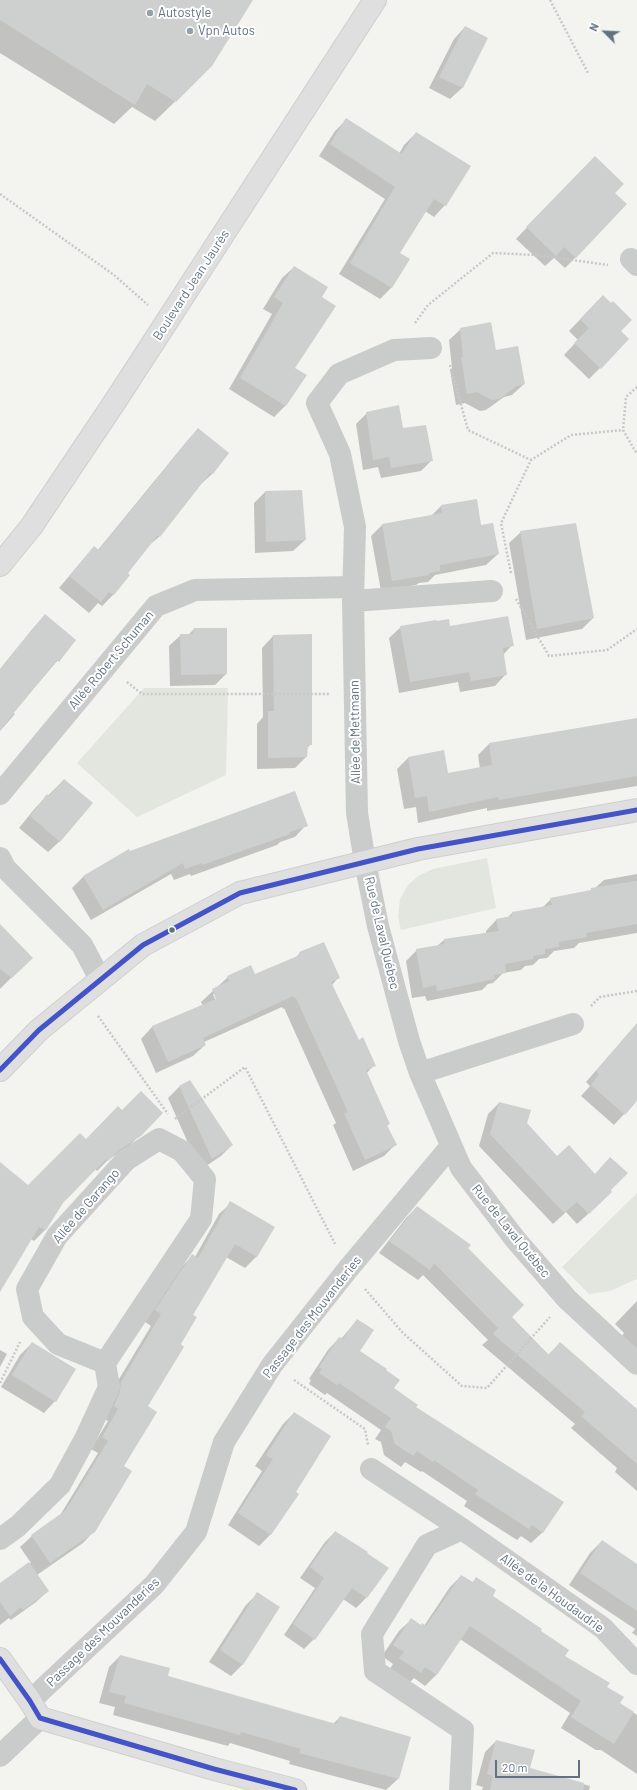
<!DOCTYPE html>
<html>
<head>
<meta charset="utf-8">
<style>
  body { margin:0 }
  #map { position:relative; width:637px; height:1790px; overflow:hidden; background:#f3f3f0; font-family:Barlow,sans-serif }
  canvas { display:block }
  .north { position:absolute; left:585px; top:12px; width:40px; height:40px; -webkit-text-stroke:3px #fff; paint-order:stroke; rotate:294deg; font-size:11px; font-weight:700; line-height:16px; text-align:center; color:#617383 }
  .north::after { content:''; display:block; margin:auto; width:14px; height:18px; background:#617383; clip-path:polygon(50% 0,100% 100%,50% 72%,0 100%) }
  .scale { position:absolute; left:495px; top:1760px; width:85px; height:18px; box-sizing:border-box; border:2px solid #617383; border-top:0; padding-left:5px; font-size:12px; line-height:14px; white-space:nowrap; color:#617383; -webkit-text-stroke:3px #fff; paint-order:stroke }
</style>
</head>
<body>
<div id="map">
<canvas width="637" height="1790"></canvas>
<div class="north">N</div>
<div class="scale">20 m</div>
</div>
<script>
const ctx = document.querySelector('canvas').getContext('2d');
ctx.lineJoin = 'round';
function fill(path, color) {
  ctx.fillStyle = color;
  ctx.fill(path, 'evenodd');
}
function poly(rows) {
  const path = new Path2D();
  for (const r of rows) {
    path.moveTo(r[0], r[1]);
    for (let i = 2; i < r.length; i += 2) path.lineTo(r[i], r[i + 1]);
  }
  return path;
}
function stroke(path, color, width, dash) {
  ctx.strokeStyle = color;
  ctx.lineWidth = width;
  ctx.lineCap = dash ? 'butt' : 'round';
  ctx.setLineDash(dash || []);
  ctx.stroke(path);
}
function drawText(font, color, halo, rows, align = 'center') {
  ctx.font = font + ' Barlow,sans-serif';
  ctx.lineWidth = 4;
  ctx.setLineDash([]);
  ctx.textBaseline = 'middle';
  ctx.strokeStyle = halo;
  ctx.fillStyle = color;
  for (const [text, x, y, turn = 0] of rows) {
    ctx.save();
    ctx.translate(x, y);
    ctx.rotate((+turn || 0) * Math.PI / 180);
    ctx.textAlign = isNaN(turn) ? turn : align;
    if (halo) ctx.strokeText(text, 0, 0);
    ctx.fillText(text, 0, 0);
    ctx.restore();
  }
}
fill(poly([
  [144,688,228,688,226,775,137,817,77,763],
  [487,858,496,908,401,930,398,916,400,899,408,885,418,876,433,869],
  [637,1193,637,1279,610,1291,589,1294,562,1267]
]), '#e2e6de');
fill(poly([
  [0,0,252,0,191,86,155,121,132,107,114,124,0,53],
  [465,27,486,38,462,88,450,99,429,88,454,39],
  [346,120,399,154,404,145,416,133,445,205,434,217,425,211,399,254,408,260,391,288,380,299,339,274,385,199,319,156,335,131],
  [584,168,614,193,576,257,565,268,554,258,545,266,516,239],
  [294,267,321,298,293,368,305,376,285,406,274,417,229,389,272,314,263,309,282,278],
  [603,296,619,331,600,368,589,379,564,355,578,340,569,331],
  [461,329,495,351,524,384,512,395,504,397,486,410,480,411,465,403,456,405,450,370,452,368,449,340],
  [367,413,402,430,432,460,421,471,381,478,378,467,363,470,356,424],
  [198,429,228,454,212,474,200,485,159,537,147,547,127,574,129,575,113,595,102,606,98,603,89,613,59,588,94,547,98,550,187,441],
  [265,492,305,540,293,551,255,553,254,503],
  [441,506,481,526,498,554,486,565,435,575,428,582,419,583,416,585,381,591,371,536,382,525,431,516],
  [521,532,593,618,582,629,526,640,509,543],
  [45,615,75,640,13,713,15,714,0,731,0,669,34,627],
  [401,627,449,627,512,645,503,655,506,674,495,686,460,692,458,682,399,693,389,638],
  [194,629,226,674,215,685,170,686,169,646,181,635,188,635],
  [273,636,311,744,306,749,306,757,295,768,257,769,257,724,263,717,262,648],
  [637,719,637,786,487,811,487,808,418,823,416,807,404,809,397,769,408,758,448,774,480,769,478,755,489,744],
  [64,780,60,841,48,852,19,828,36,807],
  [306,825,295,837,280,842,277,845,191,876,190,874,174,880,171,874,91,920,72,888,83,877,128,850,129,852],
  [637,874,637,933,579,943,574,948,554,951,547,958,539,959,533,965,525,966,521,970,503,973,493,983,488,984,482,990,427,1001,425,996,412,998,406,961,417,950,437,946,444,940,486,933,486,931,497,919,507,918,512,913,542,908,551,899,588,892,595,888,604,880],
  [0,937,31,958,0,989],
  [300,953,339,977,332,985,358,1041,374,1065,366,1074,389,1123,387,1126,395,1145,384,1156,353,1171,333,1125,336,1123,284,1008,283,1009,282,1007,204,1042,205,1045,193,1056,156,1073,141,1039,152,1027,203,1006,201,1002,228,977,254,975,295,958],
  [213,994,215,994,217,1004],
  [633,1028,637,1031,637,1100,614,1125,581,1096,590,1086,586,1082],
  [189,1081,232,1145,221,1156,200,1170,168,1098,179,1087],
  [499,1103,526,1124,557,1158,595,1175,610,1159,609,1190,600,1203,577,1224,566,1212,553,1224,479,1146,488,1114],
  [122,1111,162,1113,128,1147,108,1160,97,1171,95,1169,62,1202,45,1230,34,1241,31,1239,0,1281,0,1220,28,1186],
  [231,1203,257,1256,245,1268,226,1257,192,1315,146,1407,94,1531,83,1543,37,1575,48,1591,36,1602,11,1620,9,1618,0,1625,0,1584,31,1563,20,1547,32,1536,59,1517,98,1453,91,1449,108,1421,103,1418,110,1394,151,1326,145,1322,181,1267,193,1256,195,1257,219,1214],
  [417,1207,467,1248,510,1317,548,1355,560,1343,637,1411,637,1491,615,1472,617,1468,571,1428,575,1424,482,1345,488,1340,423,1275,418,1280,379,1253,406,1218],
  [637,1301,637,1349,622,1336,624,1333,615,1324],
  [357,1320,359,1351,384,1371,393,1389,415,1407,543,1532,531,1543,521,1536,517,1540,464,1506,467,1501,422,1471,421,1472,405,1462,401,1467,384,1455,381,1442,375,1439,381,1430,327,1393,325,1395,309,1384,311,1380,309,1379,328,1350,339,1338,341,1339],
  [32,1343,55,1401,44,1413,1,1387,20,1355],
  [0,1350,7,1354,0,1367],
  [294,1413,294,1492,298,1495,270,1535,259,1546,228,1525,262,1471,255,1466,283,1424],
  [335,1532,366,1598,356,1608,343,1599,314,1639,304,1649,284,1635,315,1588,300,1578,325,1542],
  [602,1541,637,1565,637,1636,632,1633,635,1629,569,1585,590,1553],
  [461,1576,472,1583,477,1578,491,1596,539,1632,563,1656,606,1688,619,1704,637,1715,637,1774,601,1750,596,1750,561,1728,570,1713,460,1639,436,1675,425,1686,414,1678,409,1683,389,1670,393,1664,382,1656,399,1631,411,1620,421,1626,424,1626,450,1587],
  [257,1594,279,1607,242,1665,231,1676,209,1662,246,1605],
  [120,1656,167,1676,333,1724,340,1717,398,1779,386,1790,289,1764,290,1761,230,1743,228,1746,113,1715,115,1707,99,1703,109,1667],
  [496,1741,529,1769,590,1786,589,1790,482,1790,483,1787,476,1785,485,1752]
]), '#0003');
fill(poly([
  [0,0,253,0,212,66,176,102,147,84,135,105,0,20],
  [465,26,488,38,463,88,439,77],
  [346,118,402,154,416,132,471,166,446,206,434,199,400,253,410,259,392,288,350,263,395,187,330,144],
  [595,156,624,184,615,193,627,204,576,258,564,247,556,256,526,227],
  [294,266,328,287,322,297,336,306,295,368,307,375,286,406,240,378,283,303,274,297],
  [603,295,611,303,613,301,632,320,621,331,629,339,601,369,574,343,589,328,580,319],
  [491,322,496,350,518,346,525,384,517,386,499,399,492,400,477,392,467,394,461,357,463,357,460,328],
  [399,405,403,428,426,425,433,461,391,468,389,457,373,460,366,412],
  [198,428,229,453,213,474,210,473,160,537,158,535,128,573,130,575,114,595,109,592,101,602,69,576,94,546,99,550],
  [302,490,306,540,266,542,265,491],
  [477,499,481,525,493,523,499,554,440,565,440,571,429,573,429,575,392,581,382,524,442,513,441,505],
  [576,523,594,618,537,629,520,531],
  [45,614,76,640,59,662,57,660,0,730,0,669],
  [508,616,514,646,503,648,507,675,471,681,469,672,410,682,400,626,436,620,437,621,449,619,450,626],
  [194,628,227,628,227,674,181,675,180,634,193,634],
  [312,634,312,745,308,745,307,757,268,758,268,711,274,711,273,635],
  [637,718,637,776,499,800,498,797,429,812,427,796,415,798,408,757,444,750,448,773,492,765,489,743],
  [64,779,93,803,60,842,30,816,47,794,49,796],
  [295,791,308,826,290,832,290,834,202,865,202,863,185,869,183,863,103,910,83,876,129,849,130,851],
  [637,881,637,924,586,933,587,937,559,942,559,947,545,949,545,954,533,956,533,959,505,964,506,973,494,975,495,979,437,991,436,985,423,988,416,949,444,944,444,939,499,931,496,919,512,916,512,912,552,905,550,898,591,890,591,888],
  [0,924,33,958,12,978,0,969],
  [324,942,340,978,331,982,359,1040,363,1037,376,1066,366,1070,390,1124,387,1125,397,1145,365,1160,344,1113,348,1112,296,998,294,998,293,996,203,1038,206,1045,168,1062,152,1026,216,999,212,989,229,981,227,976,251,965,255,974,300,955,299,952],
  [637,1023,637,1101,625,1115,591,1085,599,1074,596,1071],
  [190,1080,233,1145,212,1159,179,1086],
  [141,1091,163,1113,141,1136,119,1150,108,1161,106,1159,63,1203,46,1230,39,1227,0,1292,0,1162,28,1185,80,1133,86,1139,118,1106,122,1110],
  [499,1102,531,1110,527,1123,557,1156,569,1145,595,1174,610,1157,628,1173,611,1190,612,1192,589,1214,577,1202,564,1213,490,1134],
  [230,1201,275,1227,257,1257,235,1244,193,1315,197,1317,181,1344,184,1347,148,1406,157,1412,124,1466,132,1471,95,1532,50,1563,31,1535,66,1510,108,1441,102,1437,118,1409,114,1406,120,1392,121,1382,161,1314,155,1310,192,1254,198,1258],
  [417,1206,471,1245,468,1248,524,1305,512,1317,549,1355,560,1342,637,1409,637,1464,581,1416,585,1412,493,1334,498,1328,434,1263,430,1270,389,1241],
  [357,1319,374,1330,360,1351,387,1369,386,1370,400,1380,394,1388,418,1405,416,1407,564,1502,543,1533,532,1525,529,1529,475,1494,478,1490,434,1460,433,1462,417,1451,413,1456,395,1444,391,1431,385,1427,391,1418,339,1383,337,1385,319,1373,322,1369,319,1367,339,1337,343,1339],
  [32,1342,76,1369,56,1402,12,1375],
  [294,1412,331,1436,296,1492,299,1494,271,1535,238,1513,273,1459,266,1455],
  [335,1531,368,1552,367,1553,389,1568,367,1598,352,1588,315,1640,293,1624,324,1578,310,1567],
  [602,1540,637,1564,637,1611,580,1573],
  [29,1562,49,1591,23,1610,21,1607,10,1616,0,1602,0,1583],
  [461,1575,473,1582,476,1577,496,1590,493,1596,542,1629,541,1631,569,1650,565,1656,610,1683,607,1687,624,1697,620,1703,634,1712,614,1744,571,1717,581,1701,470,1626,437,1675,425,1667,421,1673,399,1658,404,1652,393,1645,411,1618,421,1625,422,1623,426,1626],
  [257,1592,280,1607,243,1665,220,1650],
  [120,1655,170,1668,168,1676,336,1724,340,1716,411,1737,399,1779,299,1753,301,1749,241,1732,240,1735,124,1703,126,1696,109,1692],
  [496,1740,535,1750,530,1768,584,1783,583,1790,490,1790,493,1776,487,1774]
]), '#cecfcf');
const secondary = poly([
  [0,565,31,527,116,400,375,0],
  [0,1070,39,1030,143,945,240,893,418,849,637,810],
  [0,1659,30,1701,40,1718,214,1769,295,1790]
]);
stroke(secondary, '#ced0d0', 24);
stroke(poly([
  [550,0,588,73],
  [0,194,114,275,148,305],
  [415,323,428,305,493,253,537,255,608,265],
  [450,365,468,430,531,460],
  [637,387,626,397,623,430,637,454],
  [511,573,501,523,531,460,571,435,623,430],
  [516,599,549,656,607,650,637,629],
  [127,682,142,694,330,694],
  [591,1006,600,997,637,991],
  [98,1016,168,1114],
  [175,1119,245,1067,335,1244],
  [365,1289,403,1333,462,1386,487,1388,550,1317],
  [294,1380,365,1429,368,1445],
  [0,1383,20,1342]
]), '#c8c8c9', 2.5, [2, 2]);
stroke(poly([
  [631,259,637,265],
  [431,348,394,350,339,374,317,403,340,454,355,527,353,601,357,813,365,862,378,926,409,1041,420,1073,461,1168,515,1239,567,1299,637,1364],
  [353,601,492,591],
  [0,794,156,606,195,590,353,587],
  [0,858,5,868,82,945,100,979],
  [420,1073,573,1024],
  [371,1469,462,1529],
  [0,1539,18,1526,60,1485,85,1439,109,1387,105,1363,201,1219,205,1179,182,1151,159,1139,126,1160,57,1236,27,1289,33,1317,58,1344,105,1363],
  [30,1701,154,1585,196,1532,224,1442,272,1365,348,1269,451,1146],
  [0,1756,40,1718],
  [460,1790,463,1730,375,1671,372,1634,427,1545,462,1529,603,1628,637,1664]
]), '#cacccc', 22);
stroke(secondary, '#dfdfe0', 22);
stroke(poly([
  [0,1070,39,1030,143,945,240,893,418,849,637,810],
  [0,1659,30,1701,40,1718,214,1769,295,1790]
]), '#4453c6', 5);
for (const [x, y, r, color] of [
  [150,13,4,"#94a0a9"],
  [190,31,4,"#94a0a9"],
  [172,930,3.5,"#617383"]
]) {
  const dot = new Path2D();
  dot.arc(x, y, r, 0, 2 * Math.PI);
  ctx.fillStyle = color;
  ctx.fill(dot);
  stroke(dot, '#fff', 1.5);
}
drawText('13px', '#617383', '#fff', [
  ["Autostyle",158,13],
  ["Vpn Autos",198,31]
], 'left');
drawText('13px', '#617383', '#fff', [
  ["Boulevard Jean Jaurès",191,285,-57],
  ["Allée Robert Schuman",111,660,-50],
  ["Allée de Mettmann",355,732,-91],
  ["Rue de Laval Québec",382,933,77],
  ["Allée de Garango",86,1206,-49],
  ["Rue de Laval Québec",511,1231,51],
  ["Passage des Mouvanderies",312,1317,-52],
  ["Allée de la Houdaudrie",552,1593,36],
  ["Passage des Mouvanderies",103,1632,-44]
]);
</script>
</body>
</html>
